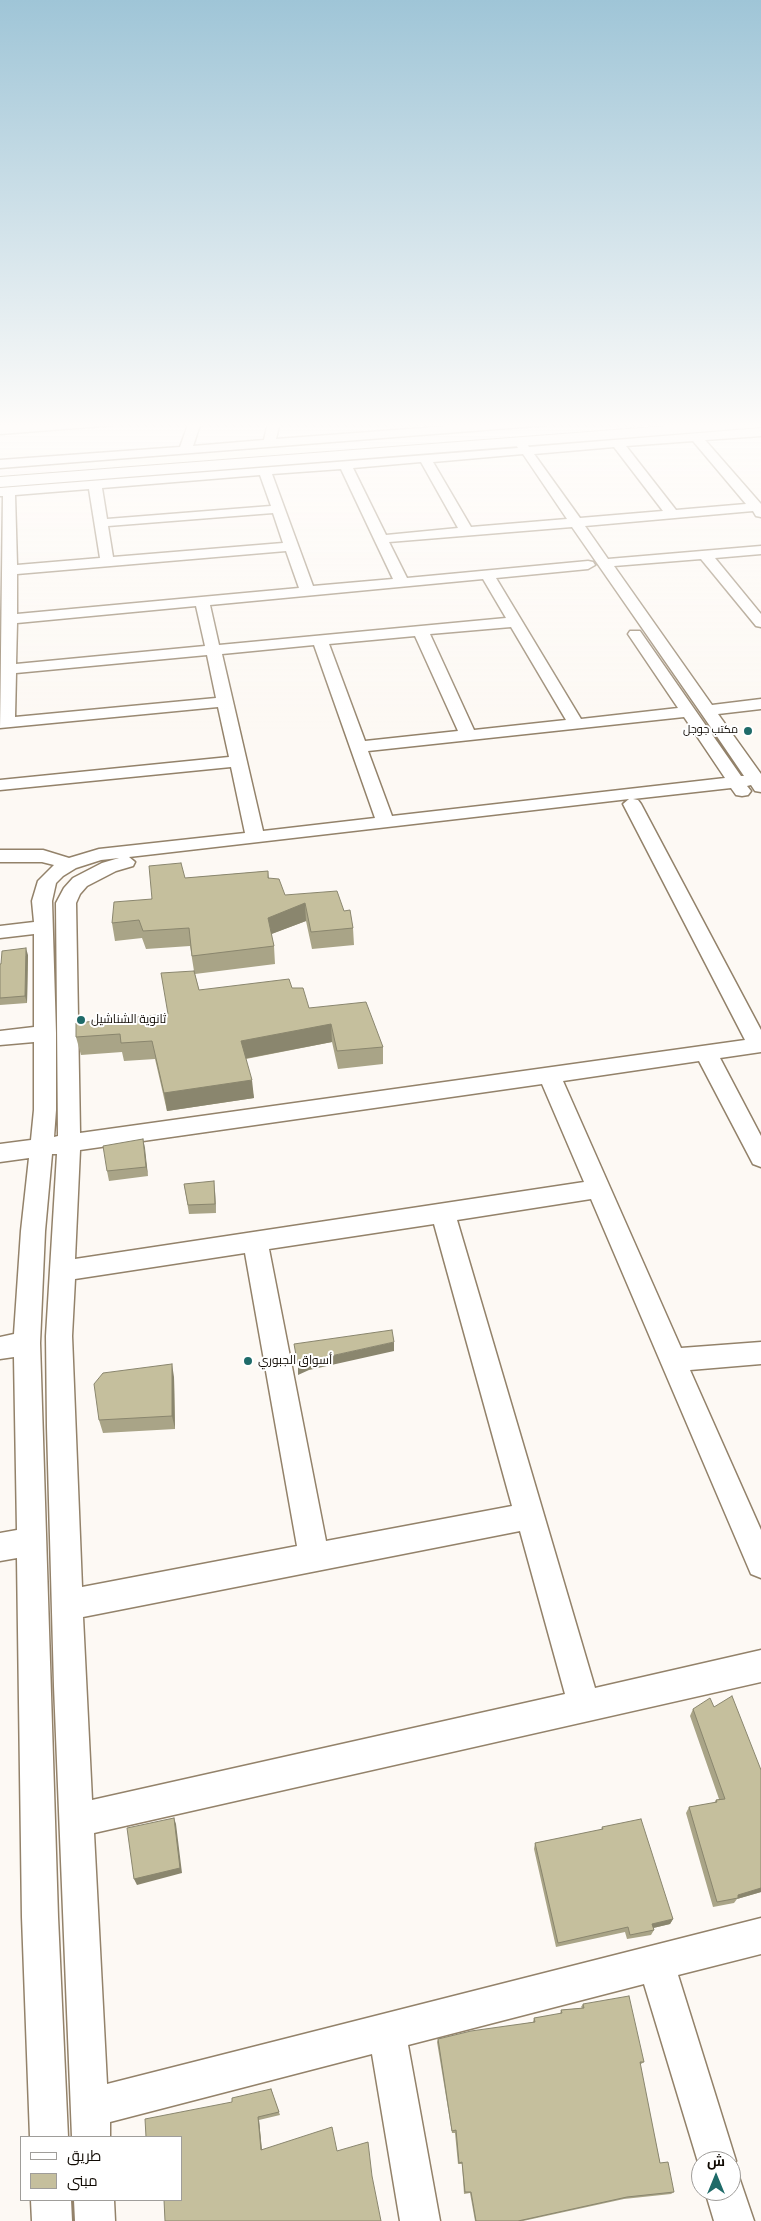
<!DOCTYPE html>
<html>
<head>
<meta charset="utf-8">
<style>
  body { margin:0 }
  #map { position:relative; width:761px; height:2221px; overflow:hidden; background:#fdf9f4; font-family:"Source Sans 3",Cairo,sans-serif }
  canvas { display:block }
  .legend { position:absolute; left:20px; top:2136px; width:162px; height:65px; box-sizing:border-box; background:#fff; border:1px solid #9f9d9a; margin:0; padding:6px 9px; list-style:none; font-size:15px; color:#100a03 }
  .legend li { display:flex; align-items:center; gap:10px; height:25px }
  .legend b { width:25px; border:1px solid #9f9d9a }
  .north { position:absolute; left:691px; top:2151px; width:50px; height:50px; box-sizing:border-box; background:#fff; border:1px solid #9f9d9a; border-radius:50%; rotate:0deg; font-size:14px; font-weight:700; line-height:20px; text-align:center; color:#100a03 }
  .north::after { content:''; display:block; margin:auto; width:18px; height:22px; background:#1f6b69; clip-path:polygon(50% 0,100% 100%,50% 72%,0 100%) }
</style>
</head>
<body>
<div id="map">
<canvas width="761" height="2221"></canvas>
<ul class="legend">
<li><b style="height:6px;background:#fff"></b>طريق</li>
<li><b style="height:14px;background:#c5bf9d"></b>مبنى</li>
</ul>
<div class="north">ش</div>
</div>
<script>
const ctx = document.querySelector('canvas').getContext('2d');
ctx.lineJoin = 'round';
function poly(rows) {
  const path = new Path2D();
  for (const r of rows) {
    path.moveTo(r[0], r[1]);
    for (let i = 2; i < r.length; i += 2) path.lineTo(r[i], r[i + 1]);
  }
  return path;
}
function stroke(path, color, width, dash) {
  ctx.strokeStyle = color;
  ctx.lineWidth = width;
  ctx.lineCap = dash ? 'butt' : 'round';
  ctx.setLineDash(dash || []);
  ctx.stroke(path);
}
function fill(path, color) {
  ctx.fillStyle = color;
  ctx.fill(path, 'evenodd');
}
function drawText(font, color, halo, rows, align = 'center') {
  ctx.font = font + ' "Source Sans 3",Cairo,sans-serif';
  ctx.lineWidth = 4;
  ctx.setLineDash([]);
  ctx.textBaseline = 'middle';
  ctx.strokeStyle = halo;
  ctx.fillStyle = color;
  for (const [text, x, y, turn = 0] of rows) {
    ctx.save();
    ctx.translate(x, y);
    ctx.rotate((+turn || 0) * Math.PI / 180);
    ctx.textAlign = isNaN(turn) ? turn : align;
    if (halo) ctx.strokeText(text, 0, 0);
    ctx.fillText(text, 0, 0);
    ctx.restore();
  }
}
const minor = poly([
  [65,422,121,422,115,425,0,434,0,426,65,422],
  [189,422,201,422,193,446,264,440,268,422,280,422,276,439,502,422,554,422,548,425,0,468,0,460,180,447,189,422],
  [761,428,761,436,705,440,761,504,761,517,756,516,753,511,585,526,608,559,761,546,761,554,715,558,761,614,761,627,756,626,701,559,614,566,712,705,761,699,761,709,718,714,761,774,761,792,755,791,751,785,747,786,751,791,748,795,742,796,736,795,731,788,633,799,638,800,641,804,761,1030,761,1052,720,1058,761,1136,761,1167,753,1164,699,1061,563,1081,681,1348,761,1342,761,1364,690,1370,761,1530,761,1578,751,1574,591,1199,457,1220,595,1688,761,1650,761,1682,94,1833,107,2084,761,1918,761,1954,678,1975,736,2161,731,2172,731,2161,701,2161,701,2172,644,1984,408,2045,440,2221,400,2221,372,2054,110,2122,110,2137,72,2137,54,1686,47,1427,46,1336,57,1154,52,1154,45,1231,40,1343,58,1917,68,2137,30,2137,22,1917,17,1558,0,1561,0,1533,17,1530,14,1357,0,1359,0,1337,14,1334,21,1231,29,1158,0,1162,0,1144,31,1140,34,1110,34,1042,0,1045,0,1031,34,1027,34,934,0,938,0,926,34,922,32,901,38,881,54,865,42,862,0,862,0,850,43,850,69,858,99,849,245,833,231,767,0,790,0,780,229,757,218,707,0,728,3,496,0,496,0,488,518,448,514,442,520,438,524,439,529,447,761,428],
  [693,441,746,504,676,510,626,446,693,441],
  [614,447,663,511,580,518,534,454,614,447],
  [523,454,567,519,471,527,433,462,523,454],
  [421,462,458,528,386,535,353,468,421,462],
  [341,469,374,539,393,579,313,586,272,474,341,469],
  [260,475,271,506,107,519,102,488,260,475],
  [89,489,100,558,17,565,15,495,89,489],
  [273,513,283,543,113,557,108,526,273,513],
  [572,527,701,713,744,776,741,776,640,631,630,631,628,634,678,708,581,719,496,578,588,569,595,565,593,562,588,561,407,578,389,542,572,527],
  [286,551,299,588,17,614,17,574,286,551],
  [483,579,506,618,219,645,210,605,483,579],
  [196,606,205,646,16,664,17,623,196,606],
  [511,627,566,720,474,730,430,634,511,627],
  [415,636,458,731,365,741,329,644,415,636],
  [314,645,375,818,263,831,222,654,314,645],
  [207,655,216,698,15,717,16,673,207,655],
  [684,717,725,778,392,816,368,751,684,717],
  [629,799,623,804,745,1040,80,1133,76,903,80,894,87,886,116,871,133,866,135,862,129,857,629,799],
  [119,858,102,863,73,878,64,888,56,903,58,1136,54,1137,56,1110,56,1033,52,901,56,883,63,876,76,868,101,860,119,858],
  [542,1084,584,1182,75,1259,80,1150,542,1084],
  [434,1224,512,1506,326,1541,269,1249,434,1224],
  [245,1253,297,1546,82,1587,72,1336,75,1279,245,1253],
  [520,1531,565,1694,92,1800,83,1617,520,1531],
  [731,2174,739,2177,754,2221,714,2221,705,2191,731,2191,731,2174],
  [31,2200,71,2200,72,2221,32,2221,31,2200],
  [74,2200,114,2200,115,2221,75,2221,74,2200]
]);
const major = poly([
  [719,422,761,422,761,427,0,487,0,477,719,422]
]);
stroke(minor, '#93826a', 3);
stroke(major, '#93826a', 2);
fill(minor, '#fff');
fill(major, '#fff');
fill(poly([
  [268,871,269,878,285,895,344,911,353,928,354,945,312,949,306,921,271,934,274,946,275,964,195,974,199,990,292,988,309,1008,383,1047,383,1064,338,1069,332,1042,246,1059,254,1098,167,1111,155,1059,124,1061,122,1052,81,1055,76,1037,168,1014,194,971,190,946,146,949,142,938,115,941,112,923,185,878],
  [28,955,27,1003,0,1005,0,964],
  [143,1139,148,1176,109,1181,107,1171],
  [184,1184,215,1191,216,1213,189,1214],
  [174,1377,175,1429,103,1433,99,1420],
  [714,1707,761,1770,761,1892,737,1899,734,1903,713,1907,686,1813,689,1807,714,1803,716,1800,719,1799,690,1716,693,1709],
  [602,1827,673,1919,670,1924,653,1928,654,1930,651,1935,627,1939,625,1932,556,1947,534,1849,535,1843,601,1830],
  [583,2004,644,2062,641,2064,640,2065,660,2163,674,2192,671,2194,624,2199,523,2221,475,2221,470,2193,464,2194,462,2164,458,2164,455,2133,452,2133,437,2042,438,2039,533,2022,534,2018,560,2014,561,2010,582,2008,581,2007],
  [271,2089,280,2115,259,2120,262,2150,337,2151,372,2176,165,2221,232,2102]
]), '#a9a487');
fill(poly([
  [305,903,306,921,269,935,268,918],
  [26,948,28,955,27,1003,25,996],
  [331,1024,332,1042,243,1059,241,1041],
  [252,1080,254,1098,167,1111,164,1093],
  [143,1139,145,1148,148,1176,146,1167],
  [214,1181,215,1191,216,1213,215,1204],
  [394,1342,394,1351,309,1370,298,1375,298,1366,308,1361],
  [172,1364,174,1377,175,1429,172,1416],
  [174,1818,176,1824,182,1873,137,1885,134,1879],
  [761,1888,761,1892,737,1899,738,1898,738,1895],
  [673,1919,670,1924,649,1929,652,1924],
  [258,2117,259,2120,262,2152,261,2150]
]), '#8a866e');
const building = poly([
  [181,863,185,878,268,871,268,878,279,879,285,895,337,891,344,911,350,910,353,928,311,932,305,903,268,918,274,946,192,956,189,928,143,931,139,920,112,923,114,902,152,899,149,866,181,863],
  [26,948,25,996,0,998,0,964,1,964,2,951,26,948],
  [194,971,199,990,289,979,292,988,303,988,309,1008,366,1002,383,1047,337,1051,331,1024,241,1041,252,1080,164,1093,152,1041,121,1043,120,1034,76,1037,76,1023,168,1014,161,973,194,971],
  [143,1139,146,1167,107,1171,103,1146,143,1139],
  [214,1181,215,1204,188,1205,184,1184,214,1181],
  [392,1330,394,1342,308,1361,298,1366,294,1344,392,1330],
  [172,1364,172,1416,99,1420,94,1384,103,1373,172,1364],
  [732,1696,761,1770,761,1888,738,1895,738,1898,717,1902,689,1807,717,1802,716,1800,725,1799,693,1709,710,1698,714,1707,732,1696],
  [174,1818,180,1868,134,1879,127,1828,174,1818],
  [641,1819,673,1919,652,1924,654,1930,630,1935,628,1927,558,1943,535,1843,603,1829,602,1827,641,1819],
  [629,1996,644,2062,640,2062,660,2163,668,2162,674,2192,627,2197,518,2221,476,2221,471,2192,465,2192,462,2162,459,2163,456,2130,452,2131,438,2039,471,2031,535,2022,534,2018,562,2013,561,2010,584,2008,583,2004,629,1996],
  [271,2089,279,2112,258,2117,261,2150,332,2127,337,2151,368,2142,372,2176,381,2221,165,2221,164,2200,181,2200,181,2137,146,2137,145,2119,232,2102,232,2098,271,2089]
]);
fill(building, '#c5bf9d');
stroke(building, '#8a866e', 1);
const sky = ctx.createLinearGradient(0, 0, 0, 733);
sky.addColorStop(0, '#9fc5d7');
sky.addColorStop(0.58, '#fefcfa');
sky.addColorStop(1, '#fefcfa00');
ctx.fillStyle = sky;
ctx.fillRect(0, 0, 761, 733);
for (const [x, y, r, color] of [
  [748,731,5,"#1f6b69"],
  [81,1020,5,"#1f6b69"],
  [248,1361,5,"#1f6b69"]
]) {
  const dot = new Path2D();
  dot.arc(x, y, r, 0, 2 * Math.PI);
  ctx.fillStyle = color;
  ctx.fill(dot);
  stroke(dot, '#fff', 2);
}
drawText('11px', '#100a03', '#fff', [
  ["مكتب جوجل",738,731]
], 'right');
drawText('12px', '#100a03', '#fff', [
  ["ثانوية الشناشيل",91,1020],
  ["أسواق الجبوري",258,1361]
], 'left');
</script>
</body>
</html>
